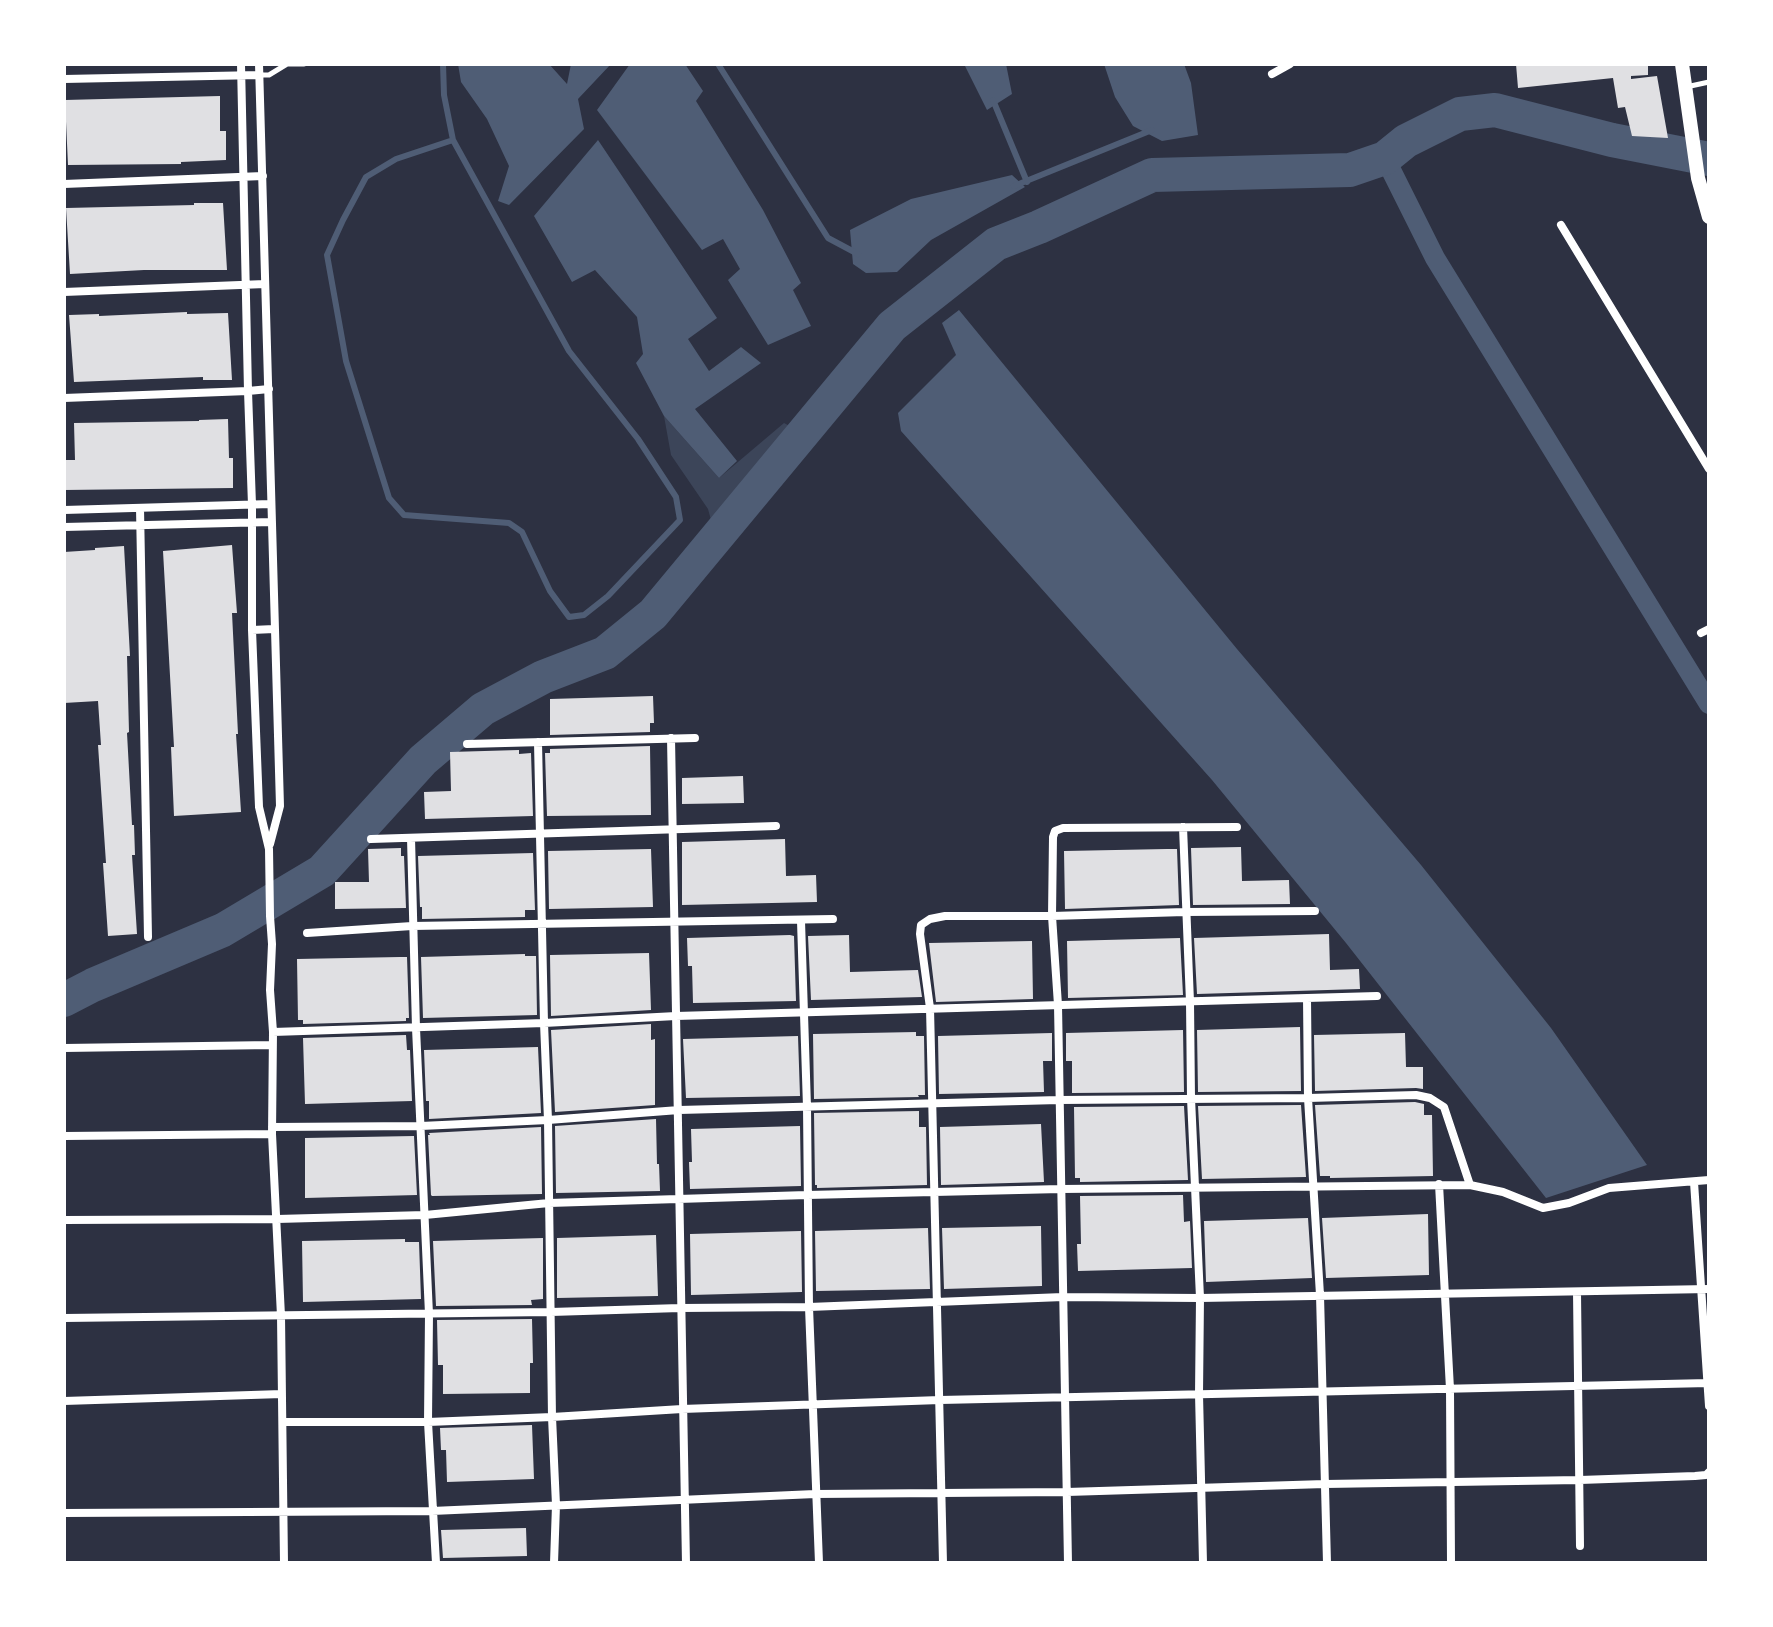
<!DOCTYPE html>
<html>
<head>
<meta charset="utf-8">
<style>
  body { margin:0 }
  #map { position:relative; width:1773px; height:1627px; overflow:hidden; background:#2d3142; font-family:Karla,sans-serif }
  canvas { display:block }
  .frame { position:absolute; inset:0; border:66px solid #fff; pointer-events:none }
</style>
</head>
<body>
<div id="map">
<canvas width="1773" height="1627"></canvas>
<div class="frame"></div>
</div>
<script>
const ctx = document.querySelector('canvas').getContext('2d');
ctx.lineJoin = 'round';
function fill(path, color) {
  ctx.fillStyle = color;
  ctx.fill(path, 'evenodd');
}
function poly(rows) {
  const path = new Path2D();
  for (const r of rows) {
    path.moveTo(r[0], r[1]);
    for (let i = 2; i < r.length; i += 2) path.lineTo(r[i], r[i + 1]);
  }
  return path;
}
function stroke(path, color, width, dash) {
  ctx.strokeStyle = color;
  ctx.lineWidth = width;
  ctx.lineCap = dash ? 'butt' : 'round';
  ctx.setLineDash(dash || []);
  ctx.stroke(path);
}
fill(poly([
  [664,416,719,478,784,423,801,432,725,515,711,520,708,509,671,455]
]), '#3c4559');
fill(poly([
  [458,64,549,64,567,84,571,64,611,64,578,99,584,129,509,205,498,201,509,166,487,119,461,82],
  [630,64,685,64,703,91,696,101,763,210,801,283,793,290,811,326,768,345,728,280,740,269,723,239,702,250,597,110],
  [964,64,1006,64,1012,94,987,110],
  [1104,64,1184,64,1191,83,1198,135,1162,141,1133,126,1115,97],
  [598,140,717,318,688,339,709,371,741,347,761,363,695,409,737,461,719,478,664,416,636,363,643,354,637,317,595,270,572,282,534,216],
  [1012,175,1025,187,931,240,897,272,866,273,853,264,850,230,911,199],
  [959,310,1237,649,1421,865,1551,1028,1647,1165,1546,1198,1346,943,1212,780,901,431,898,413,956,355,942,323]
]), '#4f5d75');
stroke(poly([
  [443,64,444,95,453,140,569,351,638,439,676,497,680,520,608,596,584,615,569,617,550,591,522,532,509,523,404,515,389,498,346,361,327,255,343,220,366,177,396,159,453,140],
  [718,64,828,238,858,254],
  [993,100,1027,182],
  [1014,186,1152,130]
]), '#4f5d75', 6);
stroke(poly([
  [1385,158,1435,258,1709,704]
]), '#4f5d75', 20);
stroke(poly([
  [64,1000,93,985,223,930,322,871,423,760,483,709,543,677,605,653,653,614,892,326,996,244,1039,227,1152,175,1350,170,1385,158,1406,141,1460,114,1495,110,1612,140,1709,159]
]), '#4f5d75', 34);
fill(poly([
  [1516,64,1648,64,1648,75,1631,76,1631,79,1657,76,1668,138,1632,136,1625,107,1618,108,1613,78,1518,88],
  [220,96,220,131,226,131,226,160,181,162,181,164,68,165,65,100],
  [194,203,223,203,227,270,144,270,70,274,66,208,194,205],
  [187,312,187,314,228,313,232,380,203,380,203,377,74,382,69,315,99,314,99,316],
  [228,419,229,458,233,458,233,488,64,490,64,460,75,460,74,423,199,421,199,420],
  [232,545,237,613,232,613,238,734,236,734,241,812,174,816,171,747,174,747,163,551],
  [124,546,130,656,127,656,129,732,127,733,132,825,134,825,135,855,132,855,137,934,108,936,103,863,106,863,98,745,101,745,98,701,64,703,64,552,95,550,95,548],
  [653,696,654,723,650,723,650,732,550,735,550,699],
  [650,746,651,815,547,816,545,753,550,753,550,749],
  [519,750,519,754,531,753,533,816,425,819,424,792,451,791,450,752],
  [743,776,744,803,682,804,682,778],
  [785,839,786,876,816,875,817,902,682,905,682,842],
  [1241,847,1242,881,1289,880,1290,904,1193,905,1191,848],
  [401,848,401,856,404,856,406,908,335,909,335,882,369,882,368,849],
  [651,849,653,907,549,909,548,851],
  [1167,849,1177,849,1179,905,1065,909,1064,851],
  [533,853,535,910,525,910,525,917,422,919,422,907,420,907,418,856],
  [1329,934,1330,970,1359,969,1360,989,1197,994,1194,938],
  [790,935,794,936,796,1001,693,1003,692,966,688,966,687,938],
  [849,935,850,972,918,970,922,997,811,1000,808,936],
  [1180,938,1183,995,1068,998,1067,941],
  [1032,941,1033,999,936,1002,929,943],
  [649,953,651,1010,551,1016,550,955],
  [525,954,525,956,536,956,537,1015,423,1018,421,957],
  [400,957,407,957,409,1018,406,1018,406,1021,303,1024,303,1020,298,1020,297,959],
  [651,1024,651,1040,655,1039,655,1105,555,1112,551,1030],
  [1300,1027,1301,1091,1198,1092,1197,1030],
  [1183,1030,1184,1092,1072,1093,1072,1061,1066,1061,1066,1033],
  [916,1032,916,1036,924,1036,925,1095,918,1095,919,1097,814,1099,813,1034],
  [1052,1033,1052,1061,1043,1061,1044,1092,939,1094,938,1036],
  [1405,1033,1406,1067,1423,1067,1423,1089,1416,1088,1315,1091,1314,1035],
  [406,1035,407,1050,410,1050,412,1101,305,1104,303,1038],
  [798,1036,800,1096,686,1098,683,1039],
  [538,1047,541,1113,429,1119,429,1101,426,1101,424,1050],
  [1415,1102,1424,1104,1424,1115,1432,1115,1433,1176,1330,1178,1330,1176,1320,1176,1315,1105],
  [1301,1105,1306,1177,1202,1179,1198,1106],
  [1184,1106,1188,1180,1080,1182,1080,1178,1075,1178,1074,1107],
  [919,1111,919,1127,926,1127,927,1185,817,1188,817,1185,815,1185,814,1113],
  [656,1119,657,1164,659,1164,660,1191,556,1193,555,1126],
  [1041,1124,1044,1182,941,1185,940,1127],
  [800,1126,801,1186,690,1189,689,1162,692,1162,691,1129],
  [541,1127,542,1194,432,1196,431,1195,428,1135,430,1135,429,1133],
  [414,1136,417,1195,305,1198,305,1138],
  [1183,1195,1184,1222,1190,1221,1192,1268,1078,1271,1077,1244,1081,1244,1080,1196],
  [1428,1214,1429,1275,1326,1278,1322,1218],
  [1308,1218,1312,1278,1206,1282,1204,1221],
  [1041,1226,1042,1286,944,1289,942,1228],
  [928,1228,930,1289,816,1291,815,1231],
  [801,1231,802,1292,691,1295,690,1234],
  [656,1235,658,1296,557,1298,557,1238],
  [543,1238,543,1299,531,1300,532,1305,436,1306,433,1241],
  [405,1239,405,1242,419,1242,421,1299,303,1302,302,1241],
  [532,1319,533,1363,530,1363,530,1393,443,1394,443,1365,438,1365,437,1320],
  [532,1425,534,1479,447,1482,446,1450,441,1450,440,1428],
  [526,1528,527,1556,443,1558,441,1530]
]), '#e0e0e3');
stroke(poly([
  [260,75,269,75,287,64,304,64],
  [1686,87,1709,82]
]), '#fff', 5);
stroke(poly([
  [241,64,248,391,252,505,252,630,259,807,269,849,270,916,272,944,270,990,273,1032,272,1134,281,1316,284,1563],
  [259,64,280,806,270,844],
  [1272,74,1290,64],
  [64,79,260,75],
  [64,184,263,176],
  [1561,225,1709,469],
  [64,292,265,284],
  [64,398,248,391,269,389],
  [140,508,148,937],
  [64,510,271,504],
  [64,527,272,522],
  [252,630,274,629],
  [1701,633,1709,629],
  [671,738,686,1563],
  [538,742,544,1023,548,1120,552,1417,556,1505,554,1563],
  [467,744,695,738],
  [1183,827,1190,1002,1191,1098,1200,1298,1199,1394,1203,1563],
  [411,838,416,1028,429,1314,428,1422,436,1563],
  [371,839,776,826],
  [801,921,807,1107,809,1307,819,1563],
  [307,933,412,926,833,919],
  [1307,998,1308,1098,1320,1295,1327,1563],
  [273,1032,544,1023,676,1016,1377,996],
  [64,1048,272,1045],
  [272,1127,421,1126,548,1120,679,1110,1059,1100,1308,1098,1416,1095,1430,1098,1444,1107,1470,1185,1503,1192,1543,1208,1569,1203,1609,1188,1709,1180],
  [64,1136,272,1134],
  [1694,1182,1709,1406],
  [1439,1184,1450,1389,1451,1563],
  [64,1220,277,1219,425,1215,549,1203,807,1195,1061,1189,1470,1185],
  [1577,1292,1580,1546],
  [64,1318,551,1312,680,1308,809,1307,1063,1297,1200,1298,1709,1289],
  [64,1401,282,1394],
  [283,1422,428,1422,552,1417,682,1409,940,1400,1709,1383],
  [64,1513,432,1511,815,1494,1067,1492,1325,1484,1580,1480,1695,1476,1706,1475,1709,1472],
  [943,1563,930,1008,920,934,921,925,930,919,945,916,1052,916,1185,912,1315,911],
  [1068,1563,1058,1005,1052,916,1053,837,1055,831,1063,828,1237,827]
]), '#fff', 8);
stroke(poly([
  [1682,64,1698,178,1709,217]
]), '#fff', 14);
</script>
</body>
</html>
